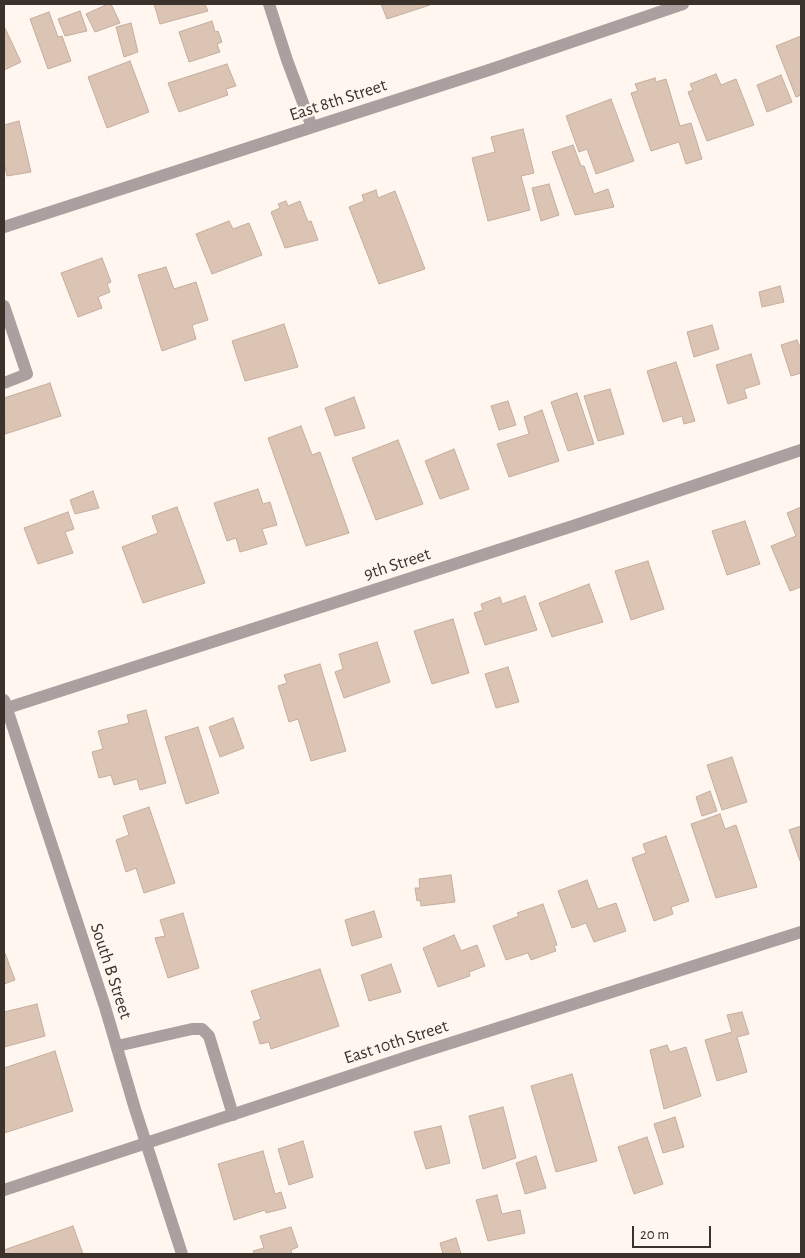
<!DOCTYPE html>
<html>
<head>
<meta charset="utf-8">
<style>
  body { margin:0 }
  #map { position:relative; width:805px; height:1258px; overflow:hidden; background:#fff6ef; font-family:"Alegreya Sans",sans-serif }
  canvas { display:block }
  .frame { position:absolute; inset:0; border:5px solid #3a322b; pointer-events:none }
  .scale { position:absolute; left:632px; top:1226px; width:79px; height:22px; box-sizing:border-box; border:2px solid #3a322b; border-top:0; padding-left:6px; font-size:15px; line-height:18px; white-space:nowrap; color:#3a322b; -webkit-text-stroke:4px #fff6ef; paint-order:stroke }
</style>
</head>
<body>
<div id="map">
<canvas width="805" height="1258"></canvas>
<div class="frame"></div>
<div class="scale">20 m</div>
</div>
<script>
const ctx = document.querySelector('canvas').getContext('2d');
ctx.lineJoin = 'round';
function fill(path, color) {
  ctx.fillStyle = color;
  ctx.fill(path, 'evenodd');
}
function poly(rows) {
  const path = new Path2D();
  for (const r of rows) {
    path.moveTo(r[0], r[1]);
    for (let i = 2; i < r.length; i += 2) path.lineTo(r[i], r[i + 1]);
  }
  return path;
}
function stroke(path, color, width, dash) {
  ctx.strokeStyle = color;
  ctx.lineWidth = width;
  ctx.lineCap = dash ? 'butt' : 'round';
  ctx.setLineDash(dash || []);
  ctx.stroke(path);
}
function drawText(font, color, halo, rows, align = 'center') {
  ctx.font = font + ' "Alegreya Sans",sans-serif';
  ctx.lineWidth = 5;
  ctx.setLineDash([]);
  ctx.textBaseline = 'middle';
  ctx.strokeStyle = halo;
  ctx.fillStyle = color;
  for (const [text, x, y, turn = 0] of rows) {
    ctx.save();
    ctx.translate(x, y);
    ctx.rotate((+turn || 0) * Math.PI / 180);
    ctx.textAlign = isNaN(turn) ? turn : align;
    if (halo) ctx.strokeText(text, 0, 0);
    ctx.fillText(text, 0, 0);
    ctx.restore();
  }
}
const building = poly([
  [108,4,111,4,120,23,95,32,86,14,108,4],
  [154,4,205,4,208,11,160,24,154,4],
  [381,4,433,4,387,19,381,4],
  [80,11,87,31,65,36,58,19,80,11],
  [49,12,58,37,62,36,71,61,48,69,30,19,49,12],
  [212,21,215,32,218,31,222,42,217,44,220,52,189,62,179,32,212,21],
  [131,23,138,52,124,57,116,27,131,23],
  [4,26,21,62,4,70,4,26],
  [801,36,801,95,796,97,776,46,801,36],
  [130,61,149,112,107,128,88,77,130,61],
  [227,64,236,86,226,89,228,95,179,112,168,83,227,64],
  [716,74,721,85,736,79,754,125,707,141,688,92,693,90,690,84,716,74],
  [781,75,792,102,767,112,757,85,781,75],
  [655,78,656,82,666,79,680,126,691,123,702,159,686,164,679,142,651,151,631,93,638,91,635,84,655,78],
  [611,99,634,161,596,174,587,149,579,152,566,116,611,99],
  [19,121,31,172,7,176,4,162,4,125,19,121],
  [523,129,534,173,521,176,530,210,488,221,472,158,495,152,491,137,523,129],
  [573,145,581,166,584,166,594,194,608,189,614,207,575,215,552,152,573,145],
  [549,184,559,215,541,221,532,188,549,184],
  [376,190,378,198,395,191,425,269,379,284,349,207,364,201,362,195,376,190],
  [286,201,288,206,300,201,308,222,311,221,318,240,285,248,271,212,280,208,278,204,286,201],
  [229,221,233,229,249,223,262,255,212,274,196,234,229,221],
  [102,258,111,282,107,284,110,292,98,297,102,308,78,317,61,273,102,258],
  [166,267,174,289,196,282,208,320,192,325,196,339,162,351,138,275,166,267],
  [780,286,784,302,762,307,759,292,780,286],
  [284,324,298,367,245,381,232,341,284,324],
  [712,325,719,349,694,357,687,332,712,325],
  [797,340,800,347,801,347,801,373,791,376,781,345,797,340],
  [751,354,760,384,744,389,747,398,728,404,716,365,751,354],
  [676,362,695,421,684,424,682,416,663,422,647,371,676,362],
  [50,383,61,416,5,434,4,398,50,383],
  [610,389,624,434,598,441,584,396,610,389],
  [577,393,594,444,568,451,551,402,577,393],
  [354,397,365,428,335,436,325,408,354,397],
  [508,401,516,425,499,430,491,406,508,401],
  [542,410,559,461,509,477,497,444,529,434,524,417,542,410],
  [301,426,312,455,320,452,349,533,306,546,268,438,301,426],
  [398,440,423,504,376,520,352,458,398,440],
  [454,449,469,489,440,499,425,461,454,449],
  [258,489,263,504,270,502,277,525,262,529,267,544,240,552,236,538,227,541,214,503,258,489],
  [93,491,99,508,75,514,70,500,93,491],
  [177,507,205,583,143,603,122,547,158,533,152,516,177,507],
  [801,507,801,587,790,591,771,546,796,536,787,513,801,507],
  [68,512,74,529,65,532,73,553,38,564,24,528,68,512],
  [745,521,760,564,727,575,712,531,745,521],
  [648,561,664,609,631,620,615,571,648,561],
  [589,584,603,622,552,637,539,603,589,584],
  [525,596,537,630,485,645,474,613,483,610,481,604,500,597,502,604,525,596],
  [453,619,469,673,432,684,414,631,453,619],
  [377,642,390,682,344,698,335,672,343,669,339,654,377,642],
  [320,664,346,751,311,761,298,719,289,722,278,686,287,683,284,675,320,664],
  [508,667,519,702,496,708,485,674,508,667],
  [146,710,166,783,140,790,137,779,114,785,111,775,99,778,92,752,103,749,98,731,129,723,127,715,146,710],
  [233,718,244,748,220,757,209,727,233,718],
  [198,727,219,793,186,804,165,737,198,727],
  [732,757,747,802,722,810,707,765,732,757],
  [710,791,717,811,702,816,696,797,710,791],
  [149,807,175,883,144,893,136,868,126,872,116,840,129,835,123,816,149,807],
  [720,814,725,829,736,825,757,887,716,898,691,824,720,814],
  [801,826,801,860,800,861,789,830,801,826],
  [666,836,689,901,671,907,673,914,654,921,632,858,646,853,643,844,666,836],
  [451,875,455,902,421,906,420,900,417,901,415,888,420,888,419,879,451,875],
  [587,880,598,909,616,903,626,931,594,942,586,923,572,928,558,891,587,880],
  [543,904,557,945,554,946,556,951,531,960,528,953,506,960,493,926,519,916,517,913,543,904],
  [374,911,382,937,352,946,345,920,374,911],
  [183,913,199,968,168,978,155,938,165,936,160,920,183,913],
  [454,935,461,951,477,945,485,966,469,972,470,976,438,987,423,948,454,935],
  [4,953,5,953,15,980,4,984,4,953],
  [391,964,401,992,369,1001,361,975,391,964],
  [320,969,339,1026,271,1049,269,1042,260,1044,253,1022,261,1019,251,991,320,969],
  [37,1004,45,1036,4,1047,4,1012,37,1004],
  [742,1012,749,1034,737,1037,747,1072,717,1081,705,1040,732,1032,727,1015,742,1012],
  [667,1045,670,1052,686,1047,701,1096,664,1109,650,1050,667,1045],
  [55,1051,73,1111,4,1133,4,1068,55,1051],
  [572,1074,597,1161,556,1172,531,1086,572,1074],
  [503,1107,516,1158,483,1169,469,1116,503,1107],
  [675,1117,684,1147,663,1153,654,1124,675,1117],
  [441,1126,450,1163,426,1169,414,1132,441,1126],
  [647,1137,663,1184,634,1194,618,1147,647,1137],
  [303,1141,313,1177,289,1185,278,1149,303,1141],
  [263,1151,275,1194,281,1192,286,1208,266,1213,265,1210,234,1220,218,1164,263,1151],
  [536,1156,546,1188,525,1194,516,1163,536,1156],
  [497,1195,502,1214,520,1210,525,1233,488,1241,476,1200,497,1195],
  [73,1226,83,1254,4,1254,4,1250,73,1226],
  [291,1227,298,1247,291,1250,292,1254,254,1254,253,1251,264,1248,260,1236,291,1227],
  [456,1238,461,1254,443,1254,440,1243,456,1238]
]);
fill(building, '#dbc4b4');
stroke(building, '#c4ae9e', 1);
stroke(poly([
  [4,306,27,374,4,383],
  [117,1046,192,1029,202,1029,209,1036,233,1115]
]), '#ac9f9f', 12);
stroke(poly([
  [269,4,287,60,312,127],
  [4,709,579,524,801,450],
  [4,1190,416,1054,801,932]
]), '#ac9f9f', 12);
stroke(poly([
  [4,227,492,69,683,4],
  [4,700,105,1007,135,1109,182,1254]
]), '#ac9f9f', 12);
drawText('18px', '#3a322b', '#fff6ef', [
  ["East 8th Street",338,100,-18],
  ["9th Street",397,564,-18],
  ["South B Street",111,971,72],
  ["East 10th Street",396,1042,-18]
]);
</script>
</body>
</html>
